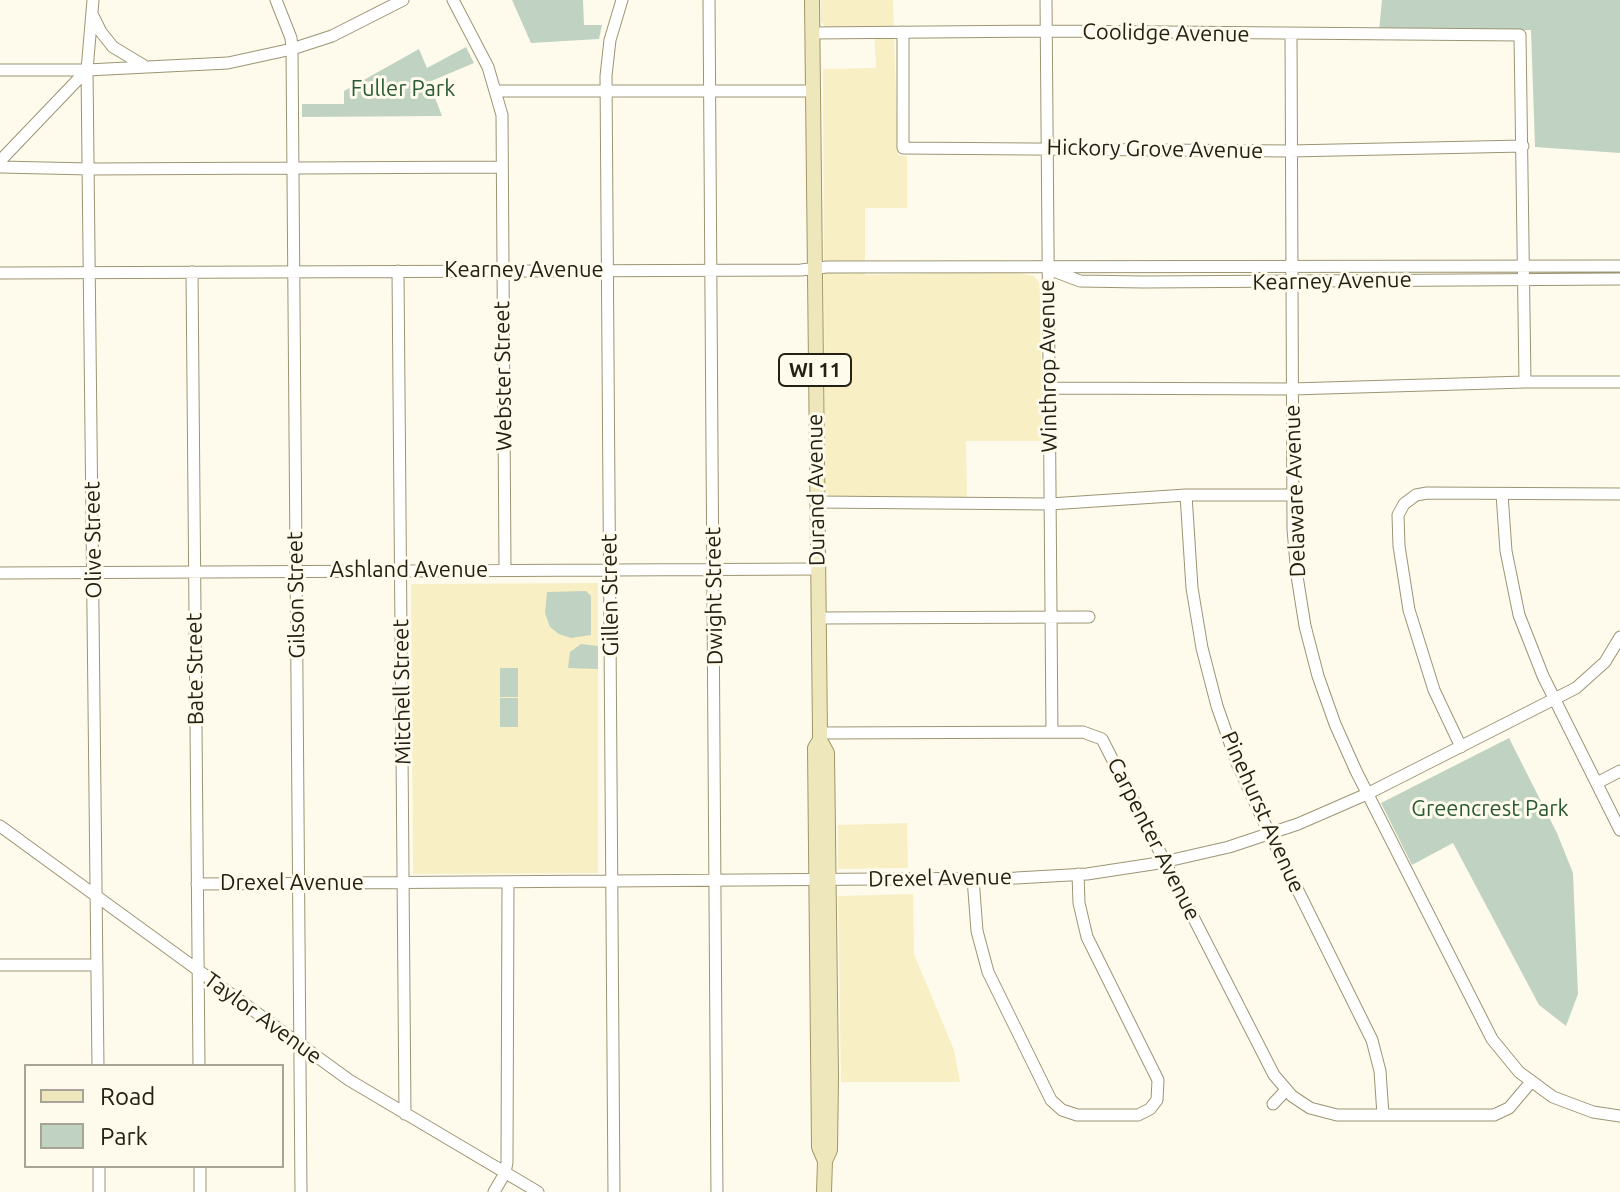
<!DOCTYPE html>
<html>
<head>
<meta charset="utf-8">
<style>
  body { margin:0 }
  #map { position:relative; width:1620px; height:1192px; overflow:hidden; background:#fefbed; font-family:Ubuntu,sans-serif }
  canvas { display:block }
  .legend { position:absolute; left:24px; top:1064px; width:260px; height:104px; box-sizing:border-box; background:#fefbed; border:2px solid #a7a496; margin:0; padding:10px 14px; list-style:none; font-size:24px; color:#242114 }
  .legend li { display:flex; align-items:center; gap:16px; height:40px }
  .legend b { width:40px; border:2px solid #a7a496 }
</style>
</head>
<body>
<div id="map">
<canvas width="1620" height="1192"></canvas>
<ul class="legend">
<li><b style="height:10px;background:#efe7bc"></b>Road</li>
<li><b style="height:22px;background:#c0d3c2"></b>Park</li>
</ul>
</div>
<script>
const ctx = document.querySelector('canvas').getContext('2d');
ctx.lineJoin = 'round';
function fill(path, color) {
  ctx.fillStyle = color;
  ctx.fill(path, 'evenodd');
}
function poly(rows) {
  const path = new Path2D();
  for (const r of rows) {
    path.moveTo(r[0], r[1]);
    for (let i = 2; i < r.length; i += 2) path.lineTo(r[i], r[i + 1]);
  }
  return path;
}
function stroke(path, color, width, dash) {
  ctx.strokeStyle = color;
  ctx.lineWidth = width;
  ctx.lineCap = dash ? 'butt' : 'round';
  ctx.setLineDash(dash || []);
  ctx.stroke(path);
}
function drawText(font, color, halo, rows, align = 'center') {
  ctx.font = font + ' Ubuntu,sans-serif';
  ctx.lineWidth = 6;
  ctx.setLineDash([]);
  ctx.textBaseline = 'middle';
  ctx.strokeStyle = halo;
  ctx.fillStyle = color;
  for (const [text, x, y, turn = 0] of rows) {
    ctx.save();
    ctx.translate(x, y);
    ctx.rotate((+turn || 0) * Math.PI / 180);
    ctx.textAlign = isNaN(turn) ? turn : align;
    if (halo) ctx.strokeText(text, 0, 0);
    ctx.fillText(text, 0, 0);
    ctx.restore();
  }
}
fill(poly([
  [821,0,893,0,898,155,907,156,907,208,865,208,865,275,1010,271,1034,276,1040,284,1042,441,966,441,967,499,830,498,825,489,823,69,876,68,874,28,826,28,821,21],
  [598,583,598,873,413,874,411,584],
  [907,823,908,868,838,869,838,825],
  [913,894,914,954,954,1050,960,1082,841,1082,838,896]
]), '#f8efc4');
fill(poly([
  [512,0,583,0,584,25,602,25,599,39,531,43],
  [1382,0,1620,0,1620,153,1535,147,1531,30,1379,31],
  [466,47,474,63,429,82,442,116,302,117,302,104,344,104,344,91,419,49,427,68],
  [586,591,591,596,591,635,571,638,559,634,550,627,545,613,547,592],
  [581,644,598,646,598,669,568,668,570,652],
  [500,668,518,668,518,697,500,697],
  [500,698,518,698,518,727,500,727],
  [1509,738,1557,833,1573,873,1578,994,1566,1026,1539,1005,1453,843,1412,865,1381,803]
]), '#c0d3c2');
const minor = poly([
  [93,0,87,70,98,1066],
  [276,0,291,38,292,49,301,1192],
  [453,0,488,67,502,115,505,570],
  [709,0,717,1192],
  [1046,0,1052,732],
  [92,14,101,32,113,47,143,65],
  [903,32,903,148,1290,151,1523,146],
  [812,33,1046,31,1520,35,1525,382],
  [1291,34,1293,529,1297,576,1305,626,1318,676,1335,724,1356,771,1492,1039,1519,1072,1553,1097,1593,1112,1620,1116],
  [0,70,87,70,228,63,292,49,332,36,403,0],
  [496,91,813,91],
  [0,161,87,70],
  [0,167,90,169,502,167],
  [1051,270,1080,281,1143,282,1620,279],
  [398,271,405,1114],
  [192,272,199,1066],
  [0,273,801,270,827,267,1620,266],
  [1048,388,1292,389,1525,382,1620,382],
  [1502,494,1506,551,1519,615,1543,676,1620,830],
  [1186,495,1192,588,1202,648,1217,706,1237,763,1262,818,1372,1040,1380,1071,1383,1115],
  [816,502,1050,504,1186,495,1292,495],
  [0,573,817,569],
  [818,618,1089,617],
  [820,733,1083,732,1102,739,1274,1075,1292,1096,1310,1108,1337,1115,1494,1115,1509,1108,1531,1082],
  [1461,747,1434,690,1409,610,1399,546,1398,515,1404,504,1416,495,1427,493,1620,494],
  [1597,783,1620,771],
  [0,826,349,1080,538,1192],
  [973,878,977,931,988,972,1051,1100,1062,1110,1077,1115,1138,1115,1150,1109,1157,1100,1158,1080,1087,937,1079,903,1078,874],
  [197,884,1016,878,1087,874,1159,863,1229,847,1298,824,1367,794,1576,688,1605,662,1620,637],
  [0,965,97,965],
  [1273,1104,1286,1090],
  [99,1166,99,1192],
  [200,1166,200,1192],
  [494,1192,505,1173,507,1162,508,882],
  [614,1192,606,76,610,40,622,0]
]);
const major = poly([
  [812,0,820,733,820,740,815,748,819,1147,825,1161],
  [820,740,827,753,831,1077,830,1150,825,1161,824,1192]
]);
stroke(minor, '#9c9574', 13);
stroke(major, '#a19765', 16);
stroke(minor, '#fff', 11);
stroke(major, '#efe7bc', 14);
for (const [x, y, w] of [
  [815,370,72]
]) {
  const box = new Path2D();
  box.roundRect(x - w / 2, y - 16, w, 32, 6);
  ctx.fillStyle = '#fefbed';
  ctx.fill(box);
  stroke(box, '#242114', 2);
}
drawText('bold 20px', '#242114', null, [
  ["WI 11",815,370]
]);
drawText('22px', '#242114', '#fefbed', [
  ["Coolidge Avenue",1166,33,1],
  ["Hickory Grove Avenue",1155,149,1],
  ["Kearney Avenue",524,270],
  ["Kearney Avenue",1332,281,-1],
  ["Winthrop Avenue",1048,366,-91],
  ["Webster Street",503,376,-91],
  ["Durand Avenue",816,490,-91],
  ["Delaware Avenue",1295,491,-92],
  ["Olive Street",93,540,-91],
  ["Ashland Avenue",409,570],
  ["Gilson Street",296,595,-91],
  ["Gillen Street",610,595,-91],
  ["Dwight Street",714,596,-91],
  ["Bate Street",195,669,-91],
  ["Mitchell Street",402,692,-91],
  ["Pinehurst Avenue",1263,812,66],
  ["Carpenter Avenue",1154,839,63],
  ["Drexel Avenue",940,878,-1],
  ["Drexel Avenue",292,883],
  ["Taylor Avenue",263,1018,36]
]);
drawText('22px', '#295934', '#fefbed', [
  ["Fuller Park",403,89],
  ["Greencrest Park",1490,809]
]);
</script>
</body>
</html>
